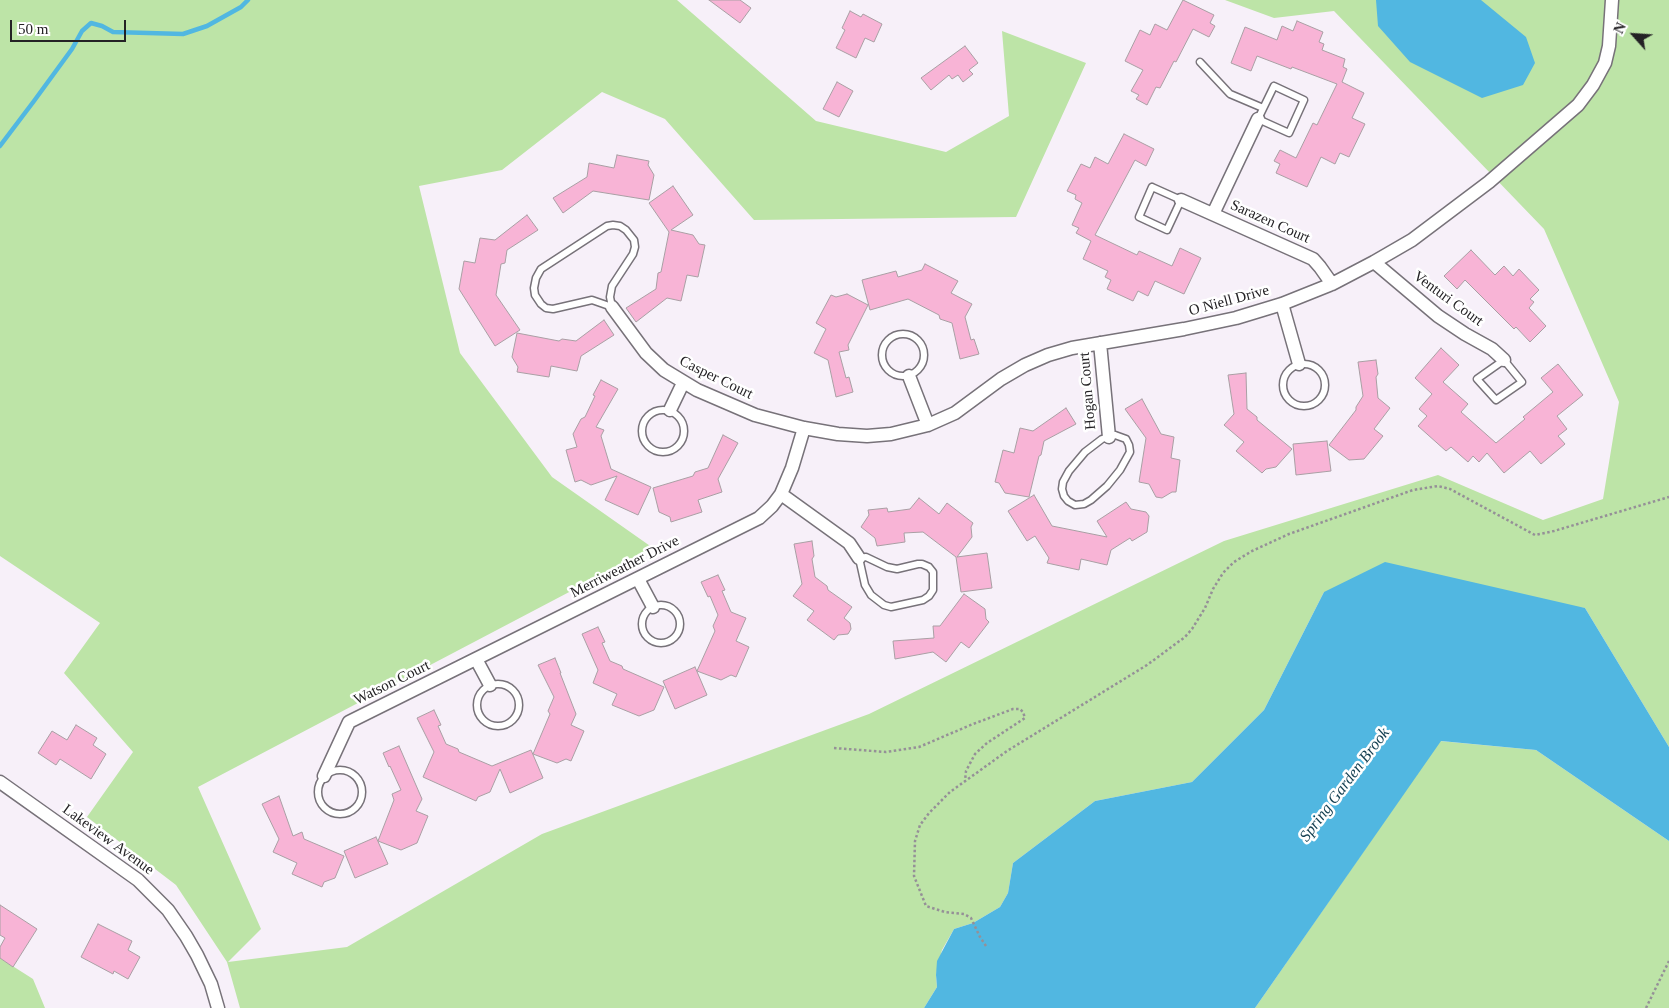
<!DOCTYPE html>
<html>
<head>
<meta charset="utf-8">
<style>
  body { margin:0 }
  #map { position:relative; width:1669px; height:1008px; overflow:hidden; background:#f7f0f9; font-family:"Times New Roman",serif }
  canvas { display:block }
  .north { position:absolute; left:1609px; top:10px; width:50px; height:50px; -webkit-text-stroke:4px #fff; paint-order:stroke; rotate:296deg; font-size:14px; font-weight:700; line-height:20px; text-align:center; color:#242225 }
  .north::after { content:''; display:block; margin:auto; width:18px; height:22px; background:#242225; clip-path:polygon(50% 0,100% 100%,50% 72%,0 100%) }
  .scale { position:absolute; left:10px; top:20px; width:116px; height:22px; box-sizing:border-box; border:2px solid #242225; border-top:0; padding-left:6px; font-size:15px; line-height:18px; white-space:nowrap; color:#242225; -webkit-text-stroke:4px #fff; paint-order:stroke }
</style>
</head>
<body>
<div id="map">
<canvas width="1669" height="1008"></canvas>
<div class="north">N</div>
<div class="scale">50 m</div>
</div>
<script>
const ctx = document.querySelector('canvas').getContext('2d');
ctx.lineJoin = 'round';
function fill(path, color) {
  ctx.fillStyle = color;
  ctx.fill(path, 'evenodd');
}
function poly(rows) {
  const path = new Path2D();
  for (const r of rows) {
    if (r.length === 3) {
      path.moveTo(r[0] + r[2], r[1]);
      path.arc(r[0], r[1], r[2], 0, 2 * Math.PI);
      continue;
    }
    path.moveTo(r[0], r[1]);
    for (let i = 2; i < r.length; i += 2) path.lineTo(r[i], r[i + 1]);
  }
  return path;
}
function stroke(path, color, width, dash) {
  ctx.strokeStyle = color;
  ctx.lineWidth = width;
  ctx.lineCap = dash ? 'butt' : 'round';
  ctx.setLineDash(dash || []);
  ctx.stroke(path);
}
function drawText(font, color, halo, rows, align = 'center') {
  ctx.font = font + ' "Times New Roman",serif';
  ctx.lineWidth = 5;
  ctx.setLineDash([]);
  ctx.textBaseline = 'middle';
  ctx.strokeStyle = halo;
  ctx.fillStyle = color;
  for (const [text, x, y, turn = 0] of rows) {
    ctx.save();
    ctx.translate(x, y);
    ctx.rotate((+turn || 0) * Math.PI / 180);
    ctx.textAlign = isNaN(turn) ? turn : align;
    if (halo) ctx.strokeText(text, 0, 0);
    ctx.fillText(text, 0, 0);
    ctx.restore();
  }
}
fill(poly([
  [0,0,677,0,816,121,946,152,1009,116,1002,31,1086,63,1016,217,754,220,665,119,602,92,502,170,419,186,460,353,552,477,653,548,198,787,261,929,228,962,347,947,542,834,869,714,1224,541,1438,475,1543,520,1603,499,1619,402,1544,229,1334,11,1274,18,1225,0,1669,0,1669,747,1585,608,1324,592,1264,710,1192,782,1095,801,1013,863,1008,893,1000,907,973,923,954,929,942,950,936,975,937,987,924,1008,240,1008,227,962,176,885,87,817,133,752,64,673,100,623,0,556],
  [1440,741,1536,750,1669,841,1669,1008,1255,1008],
  [0,958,33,979,45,1008,0,1008]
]), '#bde4a7');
fill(poly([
  [1376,0,1481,0,1526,37,1535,63,1523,85,1482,98,1410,62,1378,26],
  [1385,562,1585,608,1669,747,1669,841,1536,750,1441,741,1255,1008,924,1008,937,987,936,975,937,961,954,929,973,923,1000,907,1008,893,1013,863,1095,801,1192,782,1264,710,1324,592]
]), '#51b7e1');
stroke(poly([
  [0,146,34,101,72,49,82,31,91,23,102,26,113,32,183,34,207,26,241,7,248,0]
]), '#51b7e1', 4.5);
const building = poly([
  [709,0,740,0,751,8,740,23,709,0],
  [1183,0,1214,15,1210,23,1215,26,1209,37,1193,29,1176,62,1174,61,1160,88,1156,87,1147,105,1136,99,1139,95,1131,91,1143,70,1125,61,1140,30,1150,35,1155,24,1167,30,1183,0],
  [850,11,861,17,863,14,882,24,874,42,865,38,856,58,836,48,845,30,842,28,850,11],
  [1297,21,1323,32,1319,42,1324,44,1322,50,1345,59,1343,67,1347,69,1342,82,1364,93,1352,118,1365,124,1349,157,1340,153,1335,164,1321,157,1307,187,1276,173,1280,164,1274,161,1280,150,1296,158,1313,123,1317,125,1337,84,1292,67,1291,69,1257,56,1251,71,1231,63,1245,27,1277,40,1282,26,1293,31,1297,21],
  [965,46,978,63,969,70,973,74,963,82,958,75,952,79,949,75,931,90,921,78,965,46],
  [837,82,853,91,839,117,823,109,837,82],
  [1124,134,1154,149,1146,166,1135,160,1095,235,1137,255,1139,251,1172,266,1180,248,1201,258,1184,294,1155,281,1148,296,1138,291,1133,301,1107,289,1111,280,1105,277,1108,271,1083,259,1091,241,1076,233,1079,228,1072,225,1082,203,1075,199,1076,195,1067,191,1081,164,1090,168,1095,157,1108,164,1124,134],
  [617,155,649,161,648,165,654,175,649,200,593,191,563,213,553,198,587,177,589,163,614,168,617,155],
  [673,186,693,215,671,230,693,235,699,244,705,245,698,277,687,275,681,301,667,298,636,322,626,308,656,289,658,273,661,272,669,232,649,203,673,186],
  [527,215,538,230,507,250,505,263,501,264,496,295,520,330,495,346,459,289,464,261,475,263,480,238,495,240,527,215],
  [1471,250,1495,275,1504,266,1513,276,1519,269,1539,290,1530,299,1534,302,1529,308,1546,326,1530,342,1516,327,1514,329,1465,280,1457,289,1444,276,1471,250],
  [925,264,958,281,951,293,972,304,965,317,971,340,974,339,979,354,960,359,952,323,940,319,939,315,908,299,870,310,862,280,896,271,898,277,922,270,925,264],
  [847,294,868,305,848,345,849,350,839,352,846,378,849,377,853,392,836,397,828,360,814,353,826,329,816,323,831,295,836,297,847,294],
  [604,320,614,335,581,356,577,371,551,366,549,377,517,372,518,367,512,357,517,333,559,341,562,339,576,341,604,320],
  [1441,348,1459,365,1443,382,1468,404,1461,412,1496,443,1525,419,1523,417,1553,392,1541,378,1558,364,1583,395,1557,416,1567,429,1558,436,1565,444,1541,464,1530,451,1504,473,1487,453,1479,462,1473,456,1468,462,1451,447,1446,451,1418,426,1427,416,1419,409,1432,394,1415,378,1441,348],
  [1376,360,1378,374,1376,377,1378,398,1390,408,1374,429,1383,436,1364,459,1349,460,1329,445,1356,410,1356,407,1363,396,1358,362,1376,360],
  [1246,373,1247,409,1257,417,1257,420,1292,449,1276,467,1266,469,1262,473,1236,451,1244,442,1224,425,1234,414,1228,375,1246,373],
  [601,380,618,389,596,427,604,430,601,436,611,469,651,487,638,515,605,500,617,476,591,485,581,480,575,482,566,450,577,447,573,434,581,419,585,417,595,396,593,395,601,380],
  [1142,399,1161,434,1174,437,1171,458,1180,460,1176,492,1172,492,1162,498,1156,497,1149,484,1139,482,1146,438,1125,409,1142,399],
  [1066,408,1076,424,1044,441,1041,455,1039,456,1029,497,1005,493,999,483,995,482,1003,450,1014,453,1020,428,1033,431,1066,408],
  [723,435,738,443,718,479,722,492,698,500,702,512,671,522,670,517,659,512,653,488,693,476,695,472,708,468,723,435],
  [1327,441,1331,471,1296,475,1293,444,1327,441],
  [1034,495,1052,526,1107,537,1097,521,1126,502,1131,509,1146,512,1149,516,1147,532,1132,541,1130,538,1111,550,1107,565,1081,559,1079,570,1047,563,1049,558,1035,536,1027,541,1008,511,1034,495],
  [919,498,939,514,947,503,973,523,971,527,972,537,957,557,987,553,992,588,961,592,956,557,923,532,904,533,905,542,877,546,875,538,861,527,869,515,868,510,887,508,888,512,910,509,919,498],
  [812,541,814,556,812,559,815,577,827,586,828,590,852,607,844,618,850,623,851,629,848,634,838,635,834,640,807,620,814,611,793,596,802,584,794,544,812,541],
  [718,575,725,590,722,591,731,612,746,618,736,641,749,647,736,677,731,675,721,680,697,671,715,631,713,626,718,615,710,596,708,597,701,582,718,575],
  [964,594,985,609,986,619,989,622,969,648,961,642,946,662,933,652,895,659,893,641,934,638,933,626,940,626,964,594],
  [598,627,605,642,602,643,610,661,622,666,623,669,664,687,654,710,639,716,612,705,617,694,593,683,598,670,582,634,598,627],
  [555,658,561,673,560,673,576,714,571,725,584,731,571,761,566,759,557,763,533,754,550,714,548,711,554,697,538,665,555,658],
  [695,667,707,695,675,709,663,681,695,667],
  [434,710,441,725,438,726,446,744,458,749,459,752,492,766,531,750,543,778,510,793,500,769,490,792,478,797,476,801,423,777,434,752,417,718,434,710],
  [76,725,97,738,93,745,106,754,91,779,60,759,56,765,38,753,52,731,67,740,76,725],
  [399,746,422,799,416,811,428,816,417,843,401,850,378,841,394,800,392,794,401,790,390,766,389,767,383,753,399,746],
  [279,796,293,836,302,832,304,839,344,856,335,878,324,882,322,887,292,874,297,863,273,852,279,839,262,804,279,796],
  [376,837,388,864,355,878,344,851,376,837],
  [0,905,37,929,13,967,0,958,0,947,5,938,0,935,0,905],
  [98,924,132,941,128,950,140,957,128,979,114,971,113,974,81,957,98,924]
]);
fill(building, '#f8b4d6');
stroke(building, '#a99fa4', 1);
const service = poly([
  [1200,62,1230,94,1263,108],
  [1274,86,1304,100,1289,133,1258,119,1274,86],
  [1152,187,1181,200,1167,230,1139,217,1152,187],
  [613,225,620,226,626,230,634,240,635,247,633,254,612,286,610,297,612,307,592,300,553,309,546,308,541,304,535,295,534,288,536,278,541,269,607,226,613,225],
  [903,355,21],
  [1504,360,1522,382,1496,400,1477,379,1504,360],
  [1304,385,21],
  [663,431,21],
  [1115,435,1126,439,1129,445,1130,452,1120,470,1107,486,1091,500,1084,504,1075,505,1068,501,1064,496,1062,489,1063,482,1069,471,1085,452,1102,439,1115,435],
  [866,557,887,567,897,569,918,564,922,564,929,567,933,572,933,590,929,596,923,600,891,607,884,605,871,595,865,585,859,558,866,557],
  [661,624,19],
  [498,705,21],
  [340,792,22]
]);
const minor = poly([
  [1181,200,1313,259,1320,267,1332,284],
  [1213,214,1258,119],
  [1374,262,1438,316,1465,334,1492,349,1504,360],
  [1282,304,1299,364],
  [612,307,646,353,664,370,697,390,755,415,804,428,838,434,867,436,891,434,928,425,955,413,1001,379,1025,365,1048,355,1072,348,1184,329,1236,318,1282,304,1332,284,1374,262,1412,240,1489,182,1578,105,1593,85,1605,63,1609,46,1612,0],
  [1100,343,1109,437],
  [909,376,928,425],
  [670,410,683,383],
  [781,494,849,543,859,558],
  [638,579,653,607],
  [476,659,490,685],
  [324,776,349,722,759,518,772,506,781,494,792,468,804,428],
  [0,782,138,880,168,910,186,936,197,955,211,984,218,1008]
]);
stroke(service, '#777279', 9);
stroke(minor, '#777279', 15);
stroke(poly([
  [834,748,886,752,919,747,973,724,1013,709,1020,709,1023,712,1025,718,987,743,975,754,966,771,965,781],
  [986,946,980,937,971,918,964,914,945,912,926,906,914,876,915,841,920,825,929,813,950,792,1007,751,1147,665,1185,637,1192,629,1205,608,1213,589,1223,573,1234,562,1252,551,1289,534,1413,490,1438,486,1450,489,1535,535,1554,531,1669,497],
  [1646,1008,1669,961]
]), '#959097', 2.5, [2.5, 2.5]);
stroke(service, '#fff', 6);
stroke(minor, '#fff', 12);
drawText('15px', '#242225', '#fff', [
  ["Sarazen Court",1270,222,24],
  ["Venturi Court",1448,299,36],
  ["O Niell Drive",1229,301,-15],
  ["Casper Court",716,378,26],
  ["Hogan Court",1088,391,-95],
  ["Merriweather Drive",625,567,-27],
  ["Watson Court",392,683,-26],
  ["Lakeview Avenue",108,840,36]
]);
drawText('italic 16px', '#123e50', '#fff', [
  ["Spring Garden Brook",1345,785,-53]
]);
</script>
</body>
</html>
